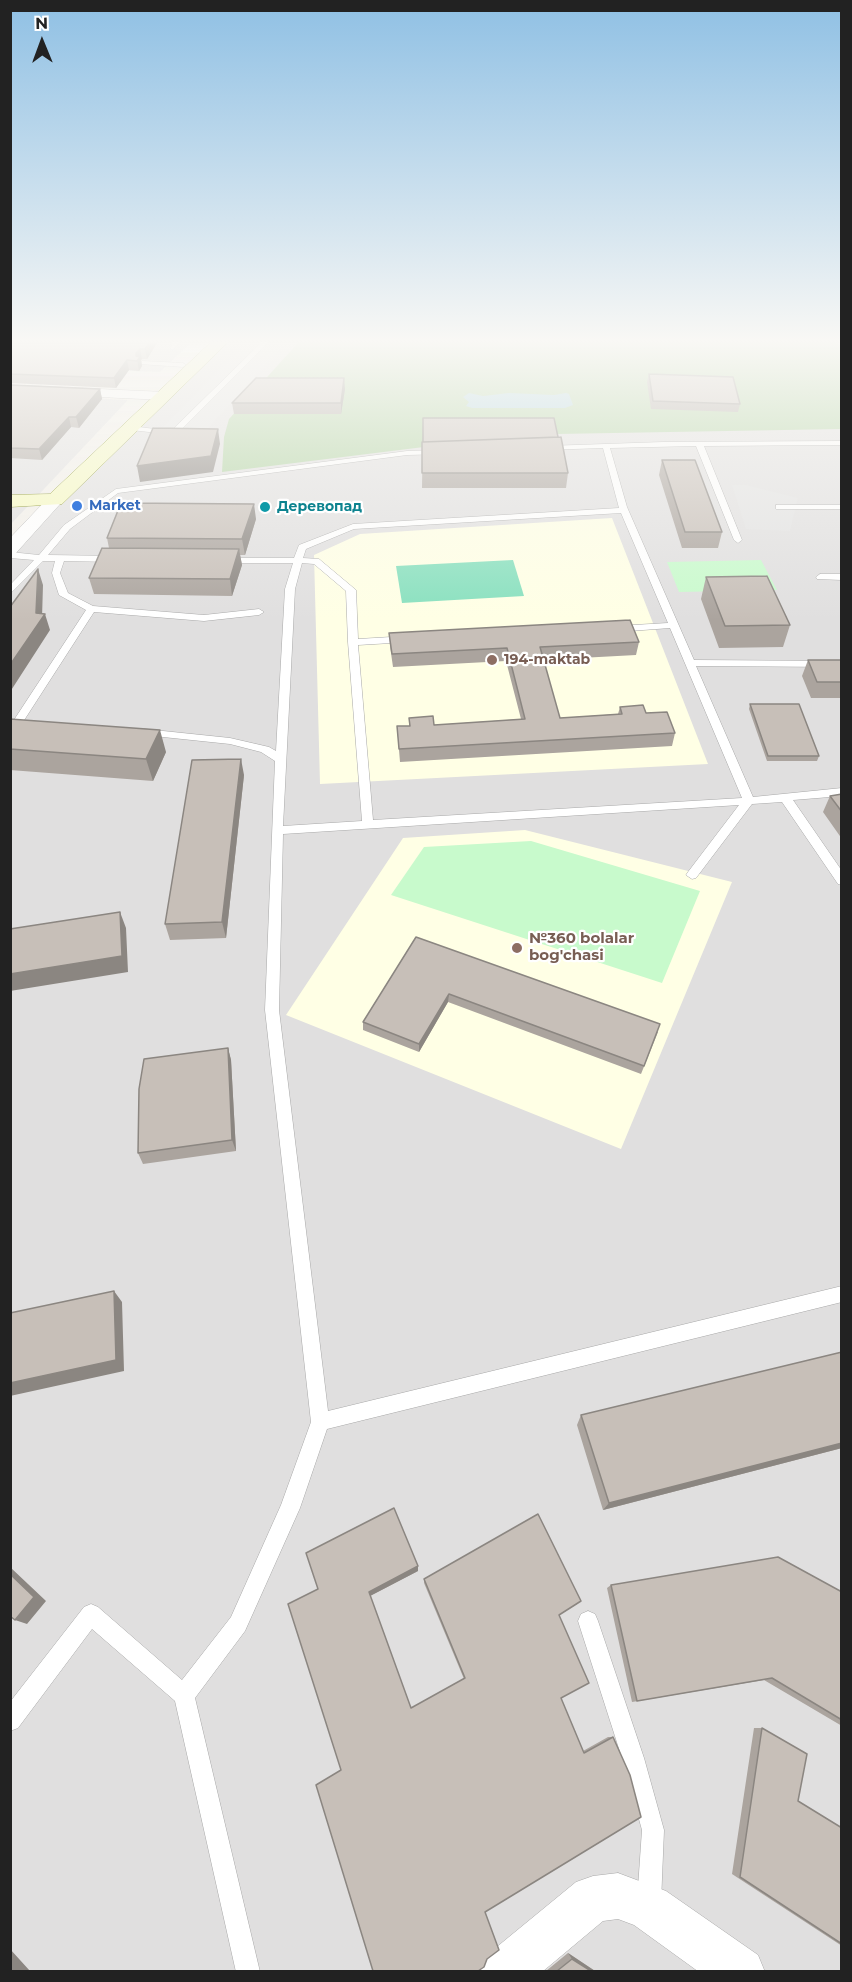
<!DOCTYPE html>
<html>
<head>
<meta charset="utf-8">
<style>
  body { margin:0 }
  #map { position:relative; width:852px; height:1982px; overflow:hidden; background:#f2efe9; font-family:Montserrat,sans-serif }
  canvas { display:block }
  .frame { position:absolute; inset:0; border:12px solid #222; pointer-events:none }
  .north { position:absolute; left:12px; top:12px; width:60px; height:60px; -webkit-text-stroke:4px #fff; paint-order:stroke; rotate:359deg; font-size:16px; font-weight:700; line-height:24px; text-align:center; color:#222 }
  .north::after { content:''; display:block; margin:auto; width:21px; height:27px; background:#222; clip-path:polygon(50% 0,100% 100%,50% 72%,0 100%) }
</style>
</head>
<body>
<div id="map">
<canvas width="852" height="1982"></canvas>
<div class="frame"></div>
<div class="north">N</div>
</div>
<script>
const ctx = document.querySelector('canvas').getContext('2d');
ctx.lineJoin = 'round';
function fill(path, color) {
  ctx.fillStyle = color;
  ctx.fill(path, 'evenodd');
}
function poly(rows) {
  const path = new Path2D();
  for (const r of rows) {
    path.moveTo(r[0], r[1]);
    for (let i = 2; i < r.length; i += 2) path.lineTo(r[i], r[i + 1]);
  }
  return path;
}
function stroke(path, color, width, dash) {
  ctx.strokeStyle = color;
  ctx.lineWidth = width;
  ctx.lineCap = dash ? 'butt' : 'round';
  ctx.setLineDash(dash || []);
  ctx.stroke(path);
}
function drawText(font, color, halo, rows, align = 'center') {
  ctx.font = font + ' Montserrat,sans-serif';
  ctx.lineWidth = 4.5;
  ctx.setLineDash([]);
  ctx.textBaseline = 'middle';
  ctx.strokeStyle = halo;
  ctx.fillStyle = color;
  for (const [text, x, y, turn = 0] of rows) {
    ctx.save();
    ctx.translate(x, y);
    ctx.rotate((+turn || 0) * Math.PI / 180);
    ctx.textAlign = isNaN(turn) ? turn : align;
    if (halo) ctx.strokeText(text, 0, 0);
    ctx.fillText(text, 0, 0);
    ctx.restore();
  }
}
fill(poly([
  [11,343,191,343,160,372,11,366],
  [219,343,841,343,841,1971,11,1971,10,549],
  [11,394,128,400,11,524]
]), '#e0dfdf');
fill(poly([
  [612,518,708,764,320,784,314,555,360,534],
  [525,830,732,882,621,1149,286,1015,403,838]
]), '#ffffe5');
fill(poly([
  [298,343,836,343,841,345,841,429,442,436,440,445,222,472,224,437,229,419]
]), '#add19e');
fill(poly([
  [761,560,777,590,679,592,667,562],
  [531,841,700,891,662,983,391,895,424,847]
]), '#c8facc');
fill(poly([
  [513,560,524,596,402,603,396,566]
]), '#88e0be');
fill(poly([
  [245,343,286,343,202,435,160,430],
  [732,485,746,485,798,498,790,531,746,529]
]), '#e2e2e2');
fill(poly([
  [469,393,483,396,509,393,554,395,566,393,569,394,573,405,565,408,472,408,466,406,469,402,463,397]
]), '#aad3df');
const service = poly([
  [173,343,179,343,173,350,170,348,173,343],
  [261,343,268,343,176,435,131,430,127,428,131,426,171,431,261,343],
  [142,361,183,363,186,365,183,367,140,364,142,361],
  [842,441,842,445,704,446,742,540,738,543,734,540,696,446,610,448,627,507,694,660,842,661,842,667,696,666,753,797,842,788,842,796,793,800,842,871,842,885,838,884,782,802,752,804,696,878,692,879,686,875,688,872,739,805,283,834,279,1010,328,1411,842,1286,842,1302,327,1429,300,1508,245,1631,195,1698,260,1972,236,1972,175,1701,92,1629,18,1728,10,1731,10,1702,84,1607,91,1604,98,1607,182,1680,231,1617,281,1505,311,1422,265,1010,275,761,261,752,230,744,144,735,139,732,144,729,230,738,269,747,276,751,285,589,293,563,224,563,221,562,221,558,294,558,299,545,353,524,619,508,603,448,544,450,544,446,547,446,663,442,842,441],
  [621,513,668,623,616,626,611,629,616,632,670,628,742,798,373,820,358,645,408,642,413,639,408,636,358,639,356,590,319,559,303,558,306,549,354,529,621,513],
  [302,563,314,564,346,591,348,642,362,821,283,826,295,589,302,563],
  [441,450,445,452,444,454,407,455,118,493,70,529,48,555,115,556,119,559,115,562,64,561,60,573,68,593,93,606,204,615,259,609,264,612,259,615,204,621,94,612,21,725,13,725,12,723,86,610,59,595,52,573,55,561,43,561,10,594,10,585,34,560,10,558,10,552,39,555,64,525,116,489,407,451,441,450],
  [776,505,842,505,842,509,776,509,776,505],
  [820,574,842,574,842,580,817,579,816,577,820,574],
  [588,1611,595,1614,598,1621,644,1758,664,1830,661,1902,657,1910,649,1914,641,1910,637,1902,642,1830,622,1758,578,1621,581,1614,588,1611]
]);
const minor = poly([
  [10,385,165,392,172,396,165,400,10,393,10,385],
  [55,495,61,497,63,500,61,503,16,553,10,554,10,538,49,497,55,495],
  [618,1873,666,1891,758,1955,765,1972,699,1972,634,1925,618,1919,603,1921,542,1972,480,1972,487,1955,576,1882,593,1876,618,1873]
]);
const secondary = poly([
  [210,343,227,343,62,504,10,507,10,495,50,494,210,343]
]);
stroke(service, '#a9a9a9', 1);
stroke(minor, '#a9a9a9', 1);
stroke(secondary, '#707d05', 1);
fill(service, '#fff');
fill(minor, '#fff');
fill(secondary, '#f7fabf');
fill(poly([
  [10,343,157,343,147,359,142,359,141,360,142,366,139,371,129,370,116,388,10,383],
  [649,374,740,404,738,412,651,409,647,382],
  [10,385,100,389,102,399,79,428,71,427,42,460,10,458],
  [345,389,341,414,234,414,232,403],
  [423,418,558,437,568,473,566,488,422,488],
  [662,460,722,532,718,548,682,548,659,475],
  [256,519,245,555,240,555,242,565,232,596,94,594,89,578,109,548,107,538],
  [706,577,790,625,783,647,719,648,701,599],
  [389,633,639,642,636,655,543,660,560,718,618,714,620,707,646,713,675,733,672,746,400,762,397,726,409,726,409,718,434,725,521,719,506,661,393,667,390,646],
  [808,660,842,660,842,698,811,698,802,676],
  [750,704,819,756,817,761,767,761,749,709],
  [10,719,166,752,153,781,10,770],
  [244,775,226,938,170,940,165,924],
  [842,794,842,839,823,812,830,796],
  [416,937,658,1032,641,1074,448,1002,419,1052,363,1030,363,1022],
  [228,1048,231,1060,236,1151,143,1164,138,1153],
  [842,1352,842,1448,603,1510,577,1425,581,1415],
  [418,1571,370,1596,411,1708,464,1679,424,1583,424,1579,577,1604,559,1615,561,1698,583,1751,608,1737,613,1737,630,1775,341,1770,318,1589],
  [611,1585,842,1592,842,1726,764,1680,632,1702,607,1588],
  [754,1728,762,1728,798,1801,842,1828,842,1946,732,1874],
  [568,1953,595,1971,546,1971]
]), '#aba49e');
fill(poly([
  [149,343,157,343,147,359,145,349],
  [140,349,142,359,141,360,142,366,139,371,136,353],
  [127,360,129,370,116,388,114,378],
  [344,378,345,389,341,414,341,403],
  [100,389,102,399,79,428,76,417],
  [69,417,71,427,42,460,39,449],
  [218,429,220,444,213,472,140,482,137,466],
  [254,504,256,519,245,555,242,539],
  [239,549,242,565,232,596,230,579],
  [38,569,43,585,42,618,45,614,50,630,10,692,10,665,36,613],
  [160,730,166,752,153,781,146,759],
  [241,759,244,775,226,938,222,922],
  [120,912,126,928,128,972,10,991,10,974],
  [449,994,448,1002,419,1052,419,1044],
  [228,1048,231,1060,236,1151,232,1140],
  [114,1291,122,1302,124,1371,10,1396,10,1383],
  [842,1443,842,1448,603,1510,609,1503],
  [418,1566,418,1571,370,1596,369,1592],
  [10,1567,46,1601,27,1624,15,1620],
  [10,1949,30,1971,10,1971],
  [568,1953,595,1971,591,1971,572,1959]
]), '#8b8681');
const building = poly([
  [10,343,149,343,145,349,140,349,136,353,136,356,140,357,137,361,127,360,114,378,10,374,10,343],
  [649,374,733,377,740,404,653,401,649,374],
  [256,378,344,378,341,403,232,403,256,378],
  [10,385,100,389,76,417,69,417,39,449,10,448,10,385],
  [423,418,554,418,558,437,423,442,423,418],
  [153,428,218,429,211,456,137,466,153,428],
  [561,437,568,473,422,473,422,442,561,437],
  [662,460,695,460,722,532,685,532,662,460],
  [121,503,254,504,242,539,107,538,121,503],
  [102,548,239,549,230,579,89,578,102,548],
  [38,569,36,613,45,614,10,665,10,607,38,569],
  [767,576,790,625,725,626,706,577,767,576],
  [630,620,639,642,540,647,560,718,622,714,620,707,643,705,646,713,667,712,675,733,399,749,397,726,410,726,409,718,433,716,434,725,525,719,507,648,392,654,389,633,630,620],
  [808,660,842,660,842,682,817,682,808,660],
  [750,704,799,704,819,756,768,756,750,704],
  [10,719,160,730,146,759,10,749,10,719],
  [241,759,222,922,165,924,192,760,241,759],
  [842,794,842,812,830,796,842,794],
  [120,912,122,956,10,974,10,929,120,912],
  [416,937,660,1024,644,1066,449,994,419,1044,363,1022,416,937],
  [228,1048,232,1140,138,1153,139,1089,144,1059,228,1048],
  [114,1291,116,1360,10,1383,10,1313,114,1291],
  [842,1352,842,1443,609,1503,581,1415,842,1352],
  [394,1508,418,1566,369,1592,411,1708,465,1678,424,1579,538,1514,581,1601,559,1615,589,1683,561,1698,584,1753,613,1737,630,1775,641,1817,485,1912,499,1950,487,1959,484,1967,478,1971,373,1971,316,1785,341,1770,288,1604,318,1589,306,1553,394,1508],
  [778,1557,842,1592,842,1720,772,1678,637,1701,611,1585,778,1557],
  [10,1574,34,1597,15,1620,10,1616,10,1574],
  [762,1728,807,1754,798,1801,842,1828,842,1944,740,1877,762,1728],
  [572,1959,591,1971,557,1971,572,1959]
]);
fill(building, '#c7bfb8');
stroke(building, '#8b8681', 1.5);
const sky = ctx.createLinearGradient(0, 0, 0, 620);
sky.addColorStop(0, '#8fc0e4');
sky.addColorStop(0.55, '#f9f8f5');
sky.addColorStop(1, '#f9f8f500');
ctx.fillStyle = sky;
ctx.fillRect(0, 0, 852, 620);
for (const [x, y, r, color] of [
  [77,506,6,"#3f7fe0"],
  [265,507,6,"#0f9aa8"],
  [492,660,6,"#8d6e63"],
  [517,948,6,"#8d6e63"]
]) {
  const dot = new Path2D();
  dot.arc(x, y, r, 0, 2 * Math.PI);
  ctx.fillStyle = color;
  ctx.fill(dot);
  stroke(dot, '#fff', 2);
}
drawText('bold 14px', '#366cbe', '#fff', [
  ["Market",89,506]
], 'left');
drawText('bold 14px', '#0d838f', '#fff', [
  ["Деревопад",277,507]
], 'left');
drawText('bold 14px', '#785e54', '#fff', [
  ["194-maktab",504,660]
], 'left');
drawText('bold 15px', '#785e54', '#fff', [
  ["№360 bolalar",529,939],
  ["bog'chasi",529,956]
], 'left');
</script>
</body>
</html>
